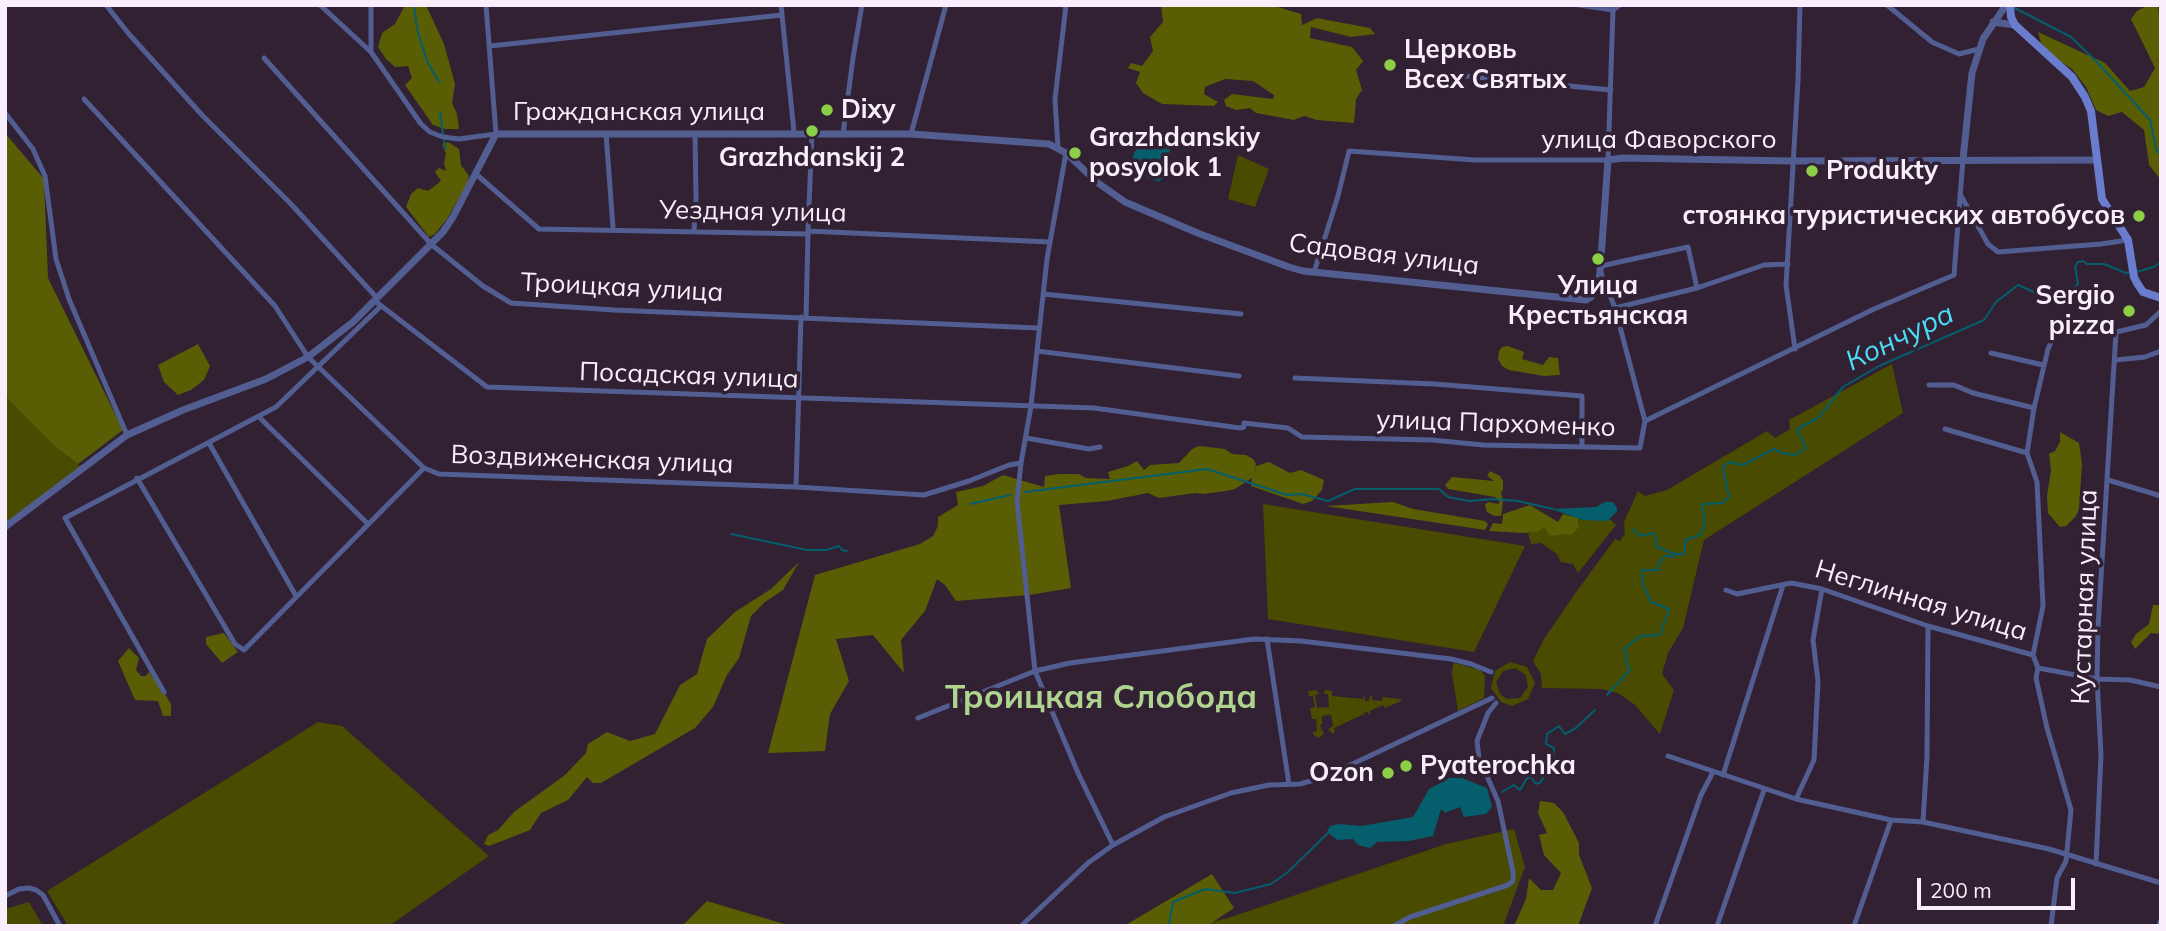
<!DOCTYPE html>
<html>
<head>
<meta charset="utf-8">
<style>
  body { margin:0 }
  #map { position:relative; width:2166px; height:931px; overflow:hidden; background:#312133; font-family:Mulish,sans-serif }
  canvas { display:block }
  .frame { position:absolute; inset:0; border:7px solid #f9eefb; pointer-events:none }
  .scale { position:absolute; left:1917px; top:878px; width:158px; height:32px; box-sizing:border-box; border:4px solid #f9eefb; border-top:0; padding-left:9px; font-size:21px; line-height:24px; white-space:nowrap; color:#f9eefb; -webkit-text-stroke:5px #312133; paint-order:stroke }
</style>
</head>
<body>
<div id="map">
<canvas width="2166" height="931"></canvas>
<div class="frame"></div>
<div class="scale">200 m</div>
</div>
<script>
const ctx = document.querySelector('canvas').getContext('2d');
ctx.lineJoin = 'round';
function fill(path, color) {
  ctx.fillStyle = color;
  ctx.fill(path, 'evenodd');
}
function poly(rows) {
  const path = new Path2D();
  for (const r of rows) {
    path.moveTo(r[0], r[1]);
    for (let i = 2; i < r.length; i += 2) path.lineTo(r[i], r[i + 1]);
  }
  return path;
}
function stroke(path, color, width, dash) {
  ctx.strokeStyle = color;
  ctx.lineWidth = width;
  ctx.lineCap = dash ? 'butt' : 'round';
  ctx.setLineDash(dash || []);
  ctx.stroke(path);
}
function drawText(font, color, halo, rows, align = 'center') {
  ctx.font = font + ' Mulish,sans-serif';
  ctx.lineWidth = 7;
  ctx.setLineDash([]);
  ctx.textBaseline = 'middle';
  ctx.strokeStyle = halo;
  ctx.fillStyle = color;
  for (const [text, x, y, turn = 0] of rows) {
    ctx.save();
    ctx.translate(x, y);
    ctx.rotate((+turn || 0) * Math.PI / 180);
    ctx.textAlign = isNaN(turn) ? turn : align;
    if (halo) ctx.strokeText(text, 0, 0);
    ctx.fillText(text, 0, 0);
    ctx.restore();
  }
}
fill(poly([
  [1238,155,1269,169,1255,207,1228,199],
  [1892,364,1903,413,1704,540,1683,628,1668,653,1662,674,1674,690,1660,734,1635,705,1618,693,1602,689,1542,688,1541,674,1533,661,1544,639,1574,595,1615,539,1620,541,1625,534,1624,522,1638,491,1645,496,1667,490,1767,431,1775,438,1790,429,1789,420],
  [5,396,53,445,78,464,82,469,5,527],
  [1263,504,1525,546,1474,652,1268,619],
  [1578,518,1611,520,1616,525,1578,573,1573,564,1561,562,1557,554,1541,543,1531,544,1528,533,1545,527,1550,536,1579,523],
  [1510,662,1527,667,1535,683,1528,699,1512,706,1501,702,1491,688,1495,671],
  [1515,668,1526,675,1528,687,1520,698,1507,699,1500,694,1496,682,1503,671],
  [1455,663,1480,670,1485,676,1484,698,1458,711,1452,674,1453,665],
  [1317,690,1319,694,1315,695,1317,708,1329,707,1328,694,1324,694,1325,690,1332,691,1332,696,1363,699,1364,695,1365,701,1369,701,1370,696,1372,696,1372,700,1382,701,1383,697,1401,699,1401,701,1385,708,1383,705,1370,711,1370,716,1367,711,1363,714,1366,718,1362,715,1334,728,1335,732,1333,734,1328,729,1333,726,1331,715,1322,716,1322,724,1320,725,1324,734,1318,738,1313,734,1313,732,1317,731,1316,719,1312,719,1310,708,1315,707,1313,696,1309,696,1308,691],
  [318,722,342,726,489,856,389,926,68,926,47,891],
  [1514,829,1525,867,1503,926,1198,926,1231,917,1446,844],
  [29,902,43,926,5,926,5,909]
]), '#484b00');
fill(poly([
  [405,5,426,5,444,44,455,84,452,103,457,114,459,129,445,129,433,125,405,85,412,78,408,66,395,67,386,59,378,47,382,33,395,24],
  [1161,5,1271,5,1301,14,1302,25,1317,18,1370,28,1375,34,1351,37,1311,27,1310,38,1352,47,1363,61,1356,70,1362,90,1356,99,1354,123,1317,120,1304,116,1294,120,1256,113,1250,108,1236,110,1226,106,1224,100,1232,94,1273,99,1274,95,1253,81,1225,79,1205,87,1204,94,1218,102,1214,106,1162,104,1143,93,1136,83,1140,72,1128,68,1131,63,1142,66,1153,51,1150,37,1163,22],
  [2148,5,2158,6,2161,35,2160,179,2149,165,2144,130,2122,112,2108,116,2096,110,2086,87,2072,69,2052,56,2041,43,2038,32,2105,63,2130,91,2144,87,2155,68,2131,19,2137,11],
  [5,133,44,179,48,278,123,430,78,464,53,445,5,396],
  [448,142,459,149,461,165,469,176,467,184,447,219,435,234,429,237,406,207,411,194,418,188,428,191,441,181,435,172,439,168,446,171,444,163,446,154,442,144],
  [198,344,210,366,204,380,191,390,178,395,164,382,158,365],
  [1508,346,1524,352,1522,359,1543,365,1549,357,1558,358,1560,375,1544,376,1509,370,1502,366,1498,359,1499,351,1502,347],
  [2060,432,2079,443,2082,464,2079,509,2076,516,2066,526,2060,527,2048,513,2047,496,2051,470,2049,454,2055,451,2060,442],
  [1199,446,1225,449,1232,454,1246,455,1253,459,1256,464,1253,477,1256,466,1269,462,1290,473,1301,470,1324,480,1322,490,1312,501,1303,504,1251,486,1252,478,1235,489,1226,491,1203,494,1195,493,1159,498,1148,493,1107,501,1059,505,1071,588,1029,595,956,601,945,585,937,579,925,611,901,640,904,673,873,635,836,639,849,681,830,714,825,751,768,753,815,575,920,544,933,536,938,526,938,517,958,505,956,492,983,486,1003,475,1044,487,1045,476,1059,474,1079,474,1086,478,1110,479,1108,472,1128,466,1137,461,1144,470,1150,465,1179,463,1192,449],
  [1490,471,1500,476,1503,481,1503,490,1501,492,1503,501,1501,516,1494,516,1487,512,1485,505,1488,502,1498,504,1500,502,1495,497,1448,489,1445,485,1452,477,1494,481,1487,476],
  [1393,502,1413,509,1485,521,1488,524,1485,530,1326,506],
  [1530,505,1558,522,1563,514,1578,518,1579,527,1571,535,1566,534,1550,536,1544,527,1537,532,1523,533,1489,531,1493,523,1502,524,1503,514],
  [799,562,783,590,765,602,751,616,739,658,727,675,713,707,695,728,601,783,593,783,587,777,568,800,541,813,530,830,489,846,484,844,488,835,498,830,514,812,565,775,586,753,588,744,607,732,630,741,655,734,680,685,697,674,707,639,735,612,771,589],
  [2153,605,2161,605,2161,634,2151,633,2135,649,2131,642,2136,634,2149,624],
  [224,633,238,652,222,663,206,644,206,637],
  [129,648,139,658,136,670,141,676,146,676,149,672,164,692,171,704,171,716,163,716,158,701,135,700,118,661],
  [1540,801,1554,803,1563,812,1579,843,1579,855,1592,888,1578,926,1514,926,1526,899,1529,878,1541,890,1553,890,1561,873,1544,855,1539,835,1547,833,1538,813],
  [1212,874,1234,908,1207,926,1124,926],
  [707,901,791,926,682,926]
]), '#595d03');
fill(poly([
  [1146,137,1166,138,1171,147,1163,178,1158,182,1135,171,1131,165,1134,153],
  [1605,502,1613,502,1617,508,1617,511,1608,521,1583,520,1551,509,1596,507],
  [1449,778,1462,778,1487,788,1492,807,1486,814,1464,817,1460,807,1445,813,1441,809,1433,836,1409,841,1377,842,1370,848,1358,845,1353,839,1337,840,1327,832,1330,826,1339,824,1361,826,1413,817,1429,789]
]), '#055e6c');
stroke(poly([
  [414,5,417,29,427,61,439,82],
  [2015,8,2071,37,2095,60,2150,120,2157,152,2161,152],
  [440,112,443,134],
  [444,140,445,149],
  [2136,272,2154,267,2161,262],
  [1025,492,1207,469,1287,495,1302,494,1328,501,1355,489,1439,489,1448,497,1469,501,1493,499,1518,501,1553,509],
  [970,504,1010,495],
  [1632,529,1641,536,1654,533,1657,547,1675,554],
  [731,534,807,550,826,550,839,546,842,550,847,551],
  [1607,695,1630,670,1625,659,1627,656,1623,650,1640,636,1660,635,1669,609,1651,602,1643,585,1642,570,1659,570,1658,564,1666,555,1673,557,1676,554,1685,554,1685,540,1700,535,1705,524,1702,504,1723,503,1729,497,1723,468,1729,462,1743,465,1774,449,1782,453,1795,455,1806,448,1797,429,1818,418,1843,387,1879,366,1984,320,1996,302,2018,285,2038,294,2068,294,2078,284,2075,267,2078,262,2083,261,2087,264,2104,264,2126,273,2131,272],
  [1502,792,1514,785,1520,790,1527,778,1531,777,1536,784,1541,782,1553,760,1554,748,1546,744,1547,734,1559,726,1565,734,1576,728,1595,710],
  [1166,926,1169,924,1173,902,1205,889,1235,893,1271,884,1288,872,1329,832]
]), '#055e6c', 2);
stroke(poly([
  [106,5,129,34,202,115,291,204,377,298],
  [320,5,371,52,421,124,430,132,443,137,459,139,496,134,486,5],
  [781,5,794,132],
  [1579,5,1613,10,1620,5],
  [1887,5,1932,42,1959,54,1979,49],
  [490,46,782,15],
  [371,52,371,5],
  [264,58,432,245,483,286,511,303,614,310,1038,328],
  [1455,75,1611,90],
  [84,99,275,306,308,357,424,468,439,474,796,487,924,495,969,481,1009,465,1021,463,1031,406,1047,259,1066,153],
  [5,113,33,149,45,176,56,259,69,299,127,435],
  [606,133,613,228],
  [843,134,853,58,862,5],
  [911,134,946,5],
  [1058,148,1055,99,1066,5],
  [476,174,539,229,808,234,808,231,1050,242],
  [1960,194,1988,244,1998,252,2101,244,2128,240],
  [694,230,696,198,695,133],
  [808,231,812,133],
  [1601,266,1688,247,1697,288],
  [1314,272,1338,196,1349,151,1475,160,1608,160,1613,10],
  [1601,273,1615,308,1645,421],
  [1043,294,1241,314],
  [375,301,487,387,1094,408,1240,428,1244,427,1244,423,1288,428,1302,437,1432,440,1483,445,1640,448,1645,421,1874,309,1954,275,1963,159],
  [1615,308,1697,288,1764,265,1788,264],
  [806,317,808,234],
  [1795,349,1786,285,1798,80,1800,5],
  [1037,351,1239,376],
  [1991,353,2043,365],
  [2116,360,2145,357,2161,351],
  [1295,378,1435,384,1582,396,1582,446],
  [1929,385,1954,385,1973,393,2034,408],
  [259,417,368,524],
  [1945,429,2027,453],
  [1026,438,1089,449,1100,447],
  [209,443,296,596],
  [1021,463,1017,501,1035,671,1078,773,1113,845],
  [137,478,235,644,244,650,424,468],
  [2108,480,2161,496],
  [796,487,801,317],
  [1726,590,1737,594,1791,583,1822,589,1928,626,2033,655,2038,668,2036,678,2047,728,2071,810,2066,861,2057,878,2051,926],
  [1267,639,1289,784],
  [2033,655,2043,606,2037,482,2027,453,2034,408,2048,349,2055,333,2116,332,2146,325,2161,311],
  [2038,668,2097,679,2130,680,2161,687],
  [164,692,65,518,276,407,381,306],
  [918,718,1035,671,1070,663,1254,639,1301,641,1451,659,1471,664,1491,672],
  [1668,756,1796,799,1891,820],
  [1723,775,1783,585],
  [1796,799,1814,760,1818,681,1813,640,1822,589],
  [1923,822,2049,849,2161,883],
  [2096,864,2101,755,2097,679,2098,627,2116,332],
  [5,896,19,889,29,888,36,890,43,895,60,926],
  [1021,926,1088,863,1113,845,1164,817,1231,793,1269,785,1300,784,1325,777,1492,698],
  [1394,926,1410,917,1508,885,1513,881,1513,872,1498,801,1479,758,1477,741,1488,713,1496,703],
  [1655,926,1701,795,1713,772],
  [1717,926,1764,790],
  [1854,926,1891,820,1923,822,1927,756,1928,626]
]), '#525e92', 5);
stroke(poly([
  [1993,22,2015,25],
  [1963,159,1972,73,1983,39,2006,5],
  [5,527,127,435,183,410,266,379,308,357,353,322,443,232,453,217,496,134,911,134,1049,144,1066,153,1098,183,1125,202,1200,234,1289,267,1303,271,1586,300,1591,297,1598,286,1600,272,1608,160,1623,158,1792,161,2096,160],
  [2160,926,2161,922]
]), '#525e92', 7);
stroke(poly([
  [2010,5,2011,17,2015,25,2072,77,2085,97,2091,111,2102,199,2128,240,2134,277,2137,283,2143,292,2161,298]
]), '#6a7cce', 8);
for (const [x, y, r, color] of [
  [1390,65,7,"#8cce46"],
  [827,110,7,"#8cce46"],
  [812,131,7,"#8cce46"],
  [1075,153,7,"#8cce46"],
  [1812,171,7,"#8cce46"],
  [2139,216,7,"#8cce46"],
  [1598,259,7,"#8cce46"],
  [2129,311,7,"#8cce46"],
  [1406,766,7,"#8cce46"],
  [1388,773,7,"#8cce46"]
]) {
  const dot = new Path2D();
  dot.arc(x, y, r, 0, 2 * Math.PI);
  ctx.fillStyle = color;
  ctx.fill(dot);
  stroke(dot, '#312133', 2.5);
}
drawText('bold 26px', '#f9eefb', '#312133', [
  ["Церковь",1404,50],
  ["Всех Святых",1404,80],
  ["Dixy",841,110],
  ["Grazhdanskiy",1089,138],
  ["posyolok 1",1089,168],
  ["Grazhdanskij 2",812,158,"center"],
  ["Produkty",1826,171],
  ["стоянка туристических автобусов",2125,216,"right"],
  ["Улица",1598,286,"center"],
  ["Крестьянская",1598,316,"center"],
  ["Sergio",2115,296,"right"],
  ["pizza",2115,326,"right"],
  ["Pyaterochka",1420,766],
  ["Ozon",1374,773,"right"]
], 'left');
drawText('26px', '#f9eefb', '#312133', [
  ["Гражданская улица",639,112],
  ["улица Фаворского",1659,140],
  ["Уездная улица",753,212,1],
  ["Садовая улица",1384,255,7],
  ["Троицкая улица",622,288,3],
  ["Посадская улица",689,376,2],
  ["улица Пархоменко",1496,424,2],
  ["Воздвиженская улица",592,460,2],
  ["Кустарная улица",2085,597,-88],
  ["Неглинная улица",1921,601,17]
]);
drawText('italic 28px', '#4adbf6', '#312133', [
  ["Кончура",1900,338,-26]
]);
drawText('bold 33px', '#aed48f', '#312133', [
  ["Троицкая Слобода",1101,698]
]);
</script>
</body>
</html>
